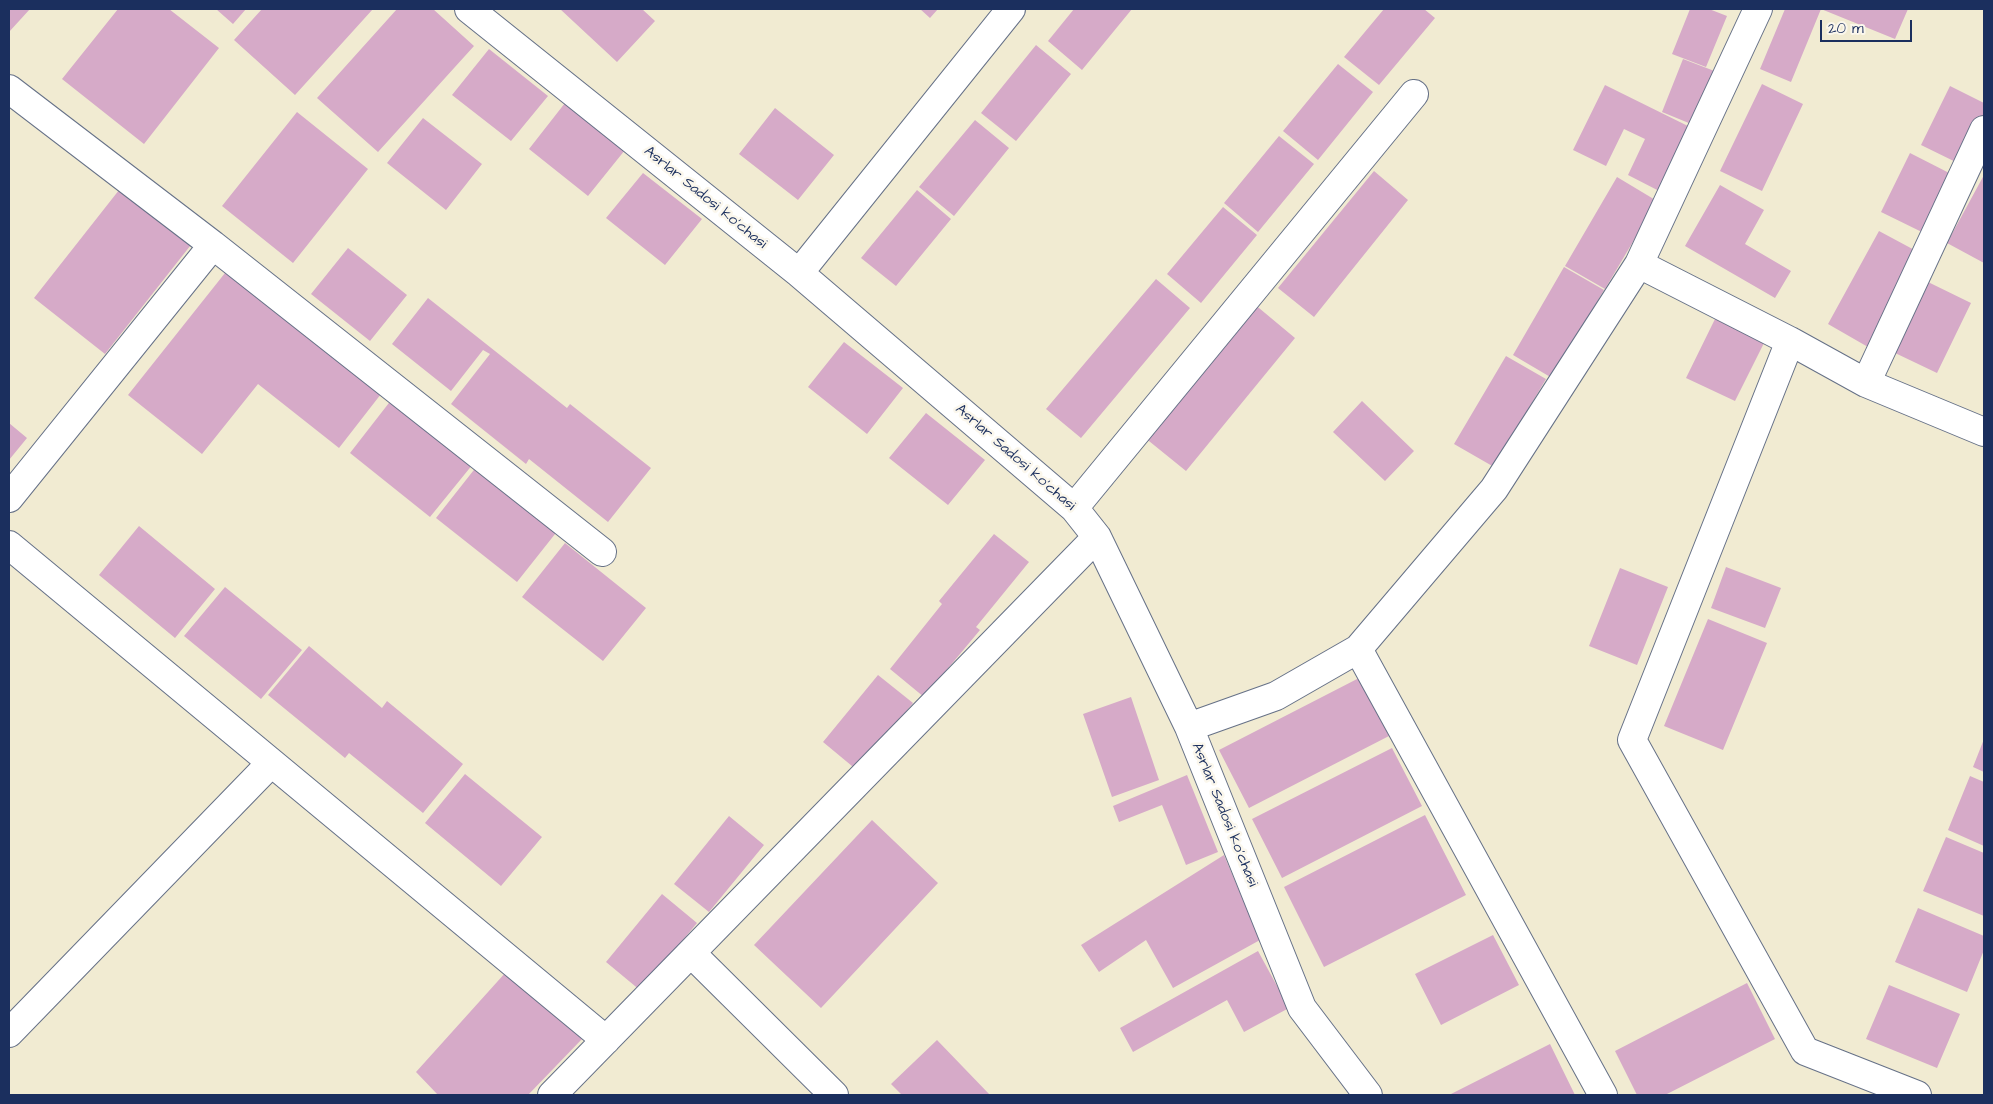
<!DOCTYPE html>
<html>
<head>
<meta charset="utf-8">
<style>
  body { margin:0 }
  #map { position:relative; width:1993px; height:1104px; overflow:hidden; background:#f1ebd2; font-family:"Architects Daughter",sans-serif }
  canvas { display:block }
  .frame { position:absolute; inset:0; border:10px solid #1b2f5e; pointer-events:none }
  .scale { position:absolute; left:1820px; top:20px; width:92px; height:22px; box-sizing:border-box; border:2px solid #1b2f5e; border-top:0; padding-left:6px; font-size:15px; line-height:18px; white-space:nowrap; color:#1b2f5e; -webkit-text-stroke:4px #fbf7ec; paint-order:stroke }
</style>
</head>
<body>
<div id="map">
<canvas width="1993" height="1104"></canvas>
<div class="frame"></div>
<div class="scale">20 m</div>
</div>
<script>
const ctx = document.querySelector('canvas').getContext('2d');
ctx.lineJoin = 'round';
function fill(path, color) {
  ctx.fillStyle = color;
  ctx.fill(path, 'evenodd');
}
function poly(rows) {
  const path = new Path2D();
  for (const r of rows) {
    path.moveTo(r[0], r[1]);
    for (let i = 2; i < r.length; i += 2) path.lineTo(r[i], r[i + 1]);
  }
  return path;
}
function stroke(path, color, width, dash) {
  ctx.strokeStyle = color;
  ctx.lineWidth = width;
  ctx.lineCap = dash ? 'butt' : 'round';
  ctx.setLineDash(dash || []);
  ctx.stroke(path);
}
function drawText(font, color, halo, rows, align = 'center') {
  ctx.font = font + ' "Architects Daughter",sans-serif';
  ctx.lineWidth = 5;
  ctx.setLineDash([]);
  ctx.textBaseline = 'middle';
  ctx.strokeStyle = halo;
  ctx.fillStyle = color;
  for (const [text, x, y, turn = 0] of rows) {
    ctx.save();
    ctx.translate(x, y);
    ctx.rotate((+turn || 0) * Math.PI / 180);
    ctx.textAlign = isNaN(turn) ? turn : align;
    if (halo) ctx.strokeText(text, 0, 0);
    ctx.fillText(text, 0, 0);
    ctx.restore();
  }
}
fill(poly([
  [9,9,30,9,9,32],
  [118,9,169,9,219,48,144,144,62,79],
  [216,9,246,9,233,24],
  [262,9,373,9,295,95,234,40],
  [397,9,433,9,474,46,378,152,317,98],
  [560,9,642,9,655,21,617,62],
  [920,9,938,9,930,18],
  [1074,9,1132,9,1082,70,1048,41],
  [1384,9,1424,9,1435,18,1379,85,1344,57],
  [1690,9,1709,9,1727,16,1706,67,1672,54],
  [1785,9,1908,9,1895,39,1821,9,1791,82,1760,69],
  [1036,45,1071,74,1016,141,981,113],
  [489,49,548,96,511,141,452,95],
  [1683,59,1717,72,1696,126,1662,112],
  [1338,64,1373,92,1318,160,1283,131],
  [1762,84,1803,104,1762,191,1720,171],
  [1605,85,1696,130,1665,194,1628,175,1645,139,1624,129,1606,166,1573,150],
  [1950,86,1984,103,1984,139,1970,169,1921,145],
  [565,103,625,150,588,196,529,149],
  [775,108,834,155,798,200,739,154],
  [297,112,368,169,293,263,222,206],
  [423,118,482,164,446,210,387,163],
  [975,120,1009,148,954,216,919,187],
  [1279,136,1314,164,1258,232,1224,203],
  [1910,153,1959,178,1930,236,1881,212],
  [1374,171,1408,200,1314,317,1278,288],
  [643,173,702,219,665,265,606,218],
  [1984,175,1984,263,1947,243],
  [1617,177,1657,201,1605,289,1565,266],
  [123,185,194,241,105,354,34,298],
  [1720,185,1764,210,1745,244,1791,271,1775,298,1685,246],
  [917,190,951,219,896,286,861,258],
  [1223,207,1257,235,1201,303,1167,274],
  [1879,231,1920,253,1868,347,1828,324],
  [348,248,407,295,370,341,311,294],
  [1564,267,1604,290,1552,378,1513,355],
  [225,273,381,394,339,448,258,384,202,454,128,395],
  [1156,279,1190,308,1081,438,1046,409],
  [1928,282,1971,303,1937,373,1893,352],
  [428,298,567,408,570,404,651,468,608,522,529,459,526,464,451,404,490,354,483,350,451,391,392,344],
  [1253,303,1295,338,1186,471,1144,437],
  [1715,319,1764,343,1735,401,1686,378],
  [844,342,903,388,867,434,808,387],
  [1506,356,1546,379,1494,467,1454,444],
  [392,399,473,464,430,517,350,453],
  [1362,401,1414,451,1385,481,1333,432],
  [926,413,985,460,948,505,889,458],
  [9,423,27,438,9,460],
  [477,466,559,529,517,582,436,518],
  [139,526,215,589,175,638,99,575],
  [994,534,1029,562,976,627,980,630,924,697,890,669,942,604,939,601],
  [565,543,646,608,603,661,522,597],
  [1726,567,1781,588,1765,628,1711,608],
  [1620,568,1668,587,1637,665,1589,646],
  [225,587,302,650,261,699,184,636],
  [1708,619,1767,643,1723,750,1664,726],
  [309,646,382,708,387,701,463,764,423,813,349,753,345,758,268,695],
  [878,675,913,703,858,771,823,742],
  [1359,678,1389,736,1249,808,1219,750],
  [1131,697,1159,780,1112,797,1083,714],
  [1984,739,1984,772,1973,767],
  [1392,748,1422,806,1282,878,1252,819],
  [465,774,542,837,501,886,425,823],
  [1187,775,1218,852,1186,865,1162,805,1119,822,1113,806],
  [1970,776,1984,782,1984,846,1948,830],
  [1425,815,1466,895,1324,967,1284,887],
  [729,816,764,845,709,912,674,884],
  [872,820,938,883,821,1008,754,945],
  [1946,837,1984,853,1984,916,1923,891],
  [1224,855,1260,940,1173,988,1146,940,1099,972,1081,945],
  [662,894,697,923,641,991,606,962],
  [1918,908,1984,936,1984,950,1967,992,1895,962],
  [1493,935,1519,985,1441,1025,1415,974],
  [1258,951,1289,1008,1244,1032,1227,1000,1133,1052,1120,1028],
  [506,972,582,1039,528,1095,438,1095,416,1072],
  [1747,983,1775,1039,1665,1095,1637,1095,1615,1051],
  [1889,985,1960,1014,1937,1068,1866,1039],
  [937,1040,990,1095,902,1095,891,1084],
  [1550,1044,1575,1095,1449,1095]
]), '#d6aac8');
const minor = poly([
  [469,9,799,273,1074,508,1097,537,1189,727,1302,1008,1368,1095],
  [9,89,213,245],
  [1639,264,1790,341,1866,383,1984,432],
  [799,273,1011,9],
  [1790,341,1632,740,1805,1051,1917,1095],
  [1866,383,1984,130],
  [9,498,213,245,602,552],
  [1074,508,1414,94],
  [9,545,606,1040],
  [1358,649,1494,489,1639,264,1758,9],
  [1189,727,1276,696,1358,649,1603,1095],
  [691,953,834,1095],
  [9,1033,271,763],
  [552,1095,1097,537]
]);
stroke(minor, '#667187', 30);
stroke(minor, '#fff', 28);
drawText('15px', '#1b2f5e', '#fbf7ec', [
  ["Asrlar Sadosi ko'chasi",705,198,39],
  ["Asrlar Sadosi ko'chasi",1015,458,41],
  ["Asrlar Sadosi ko'chasi",1224,815,68]
]);
</script>
</body>
</html>
